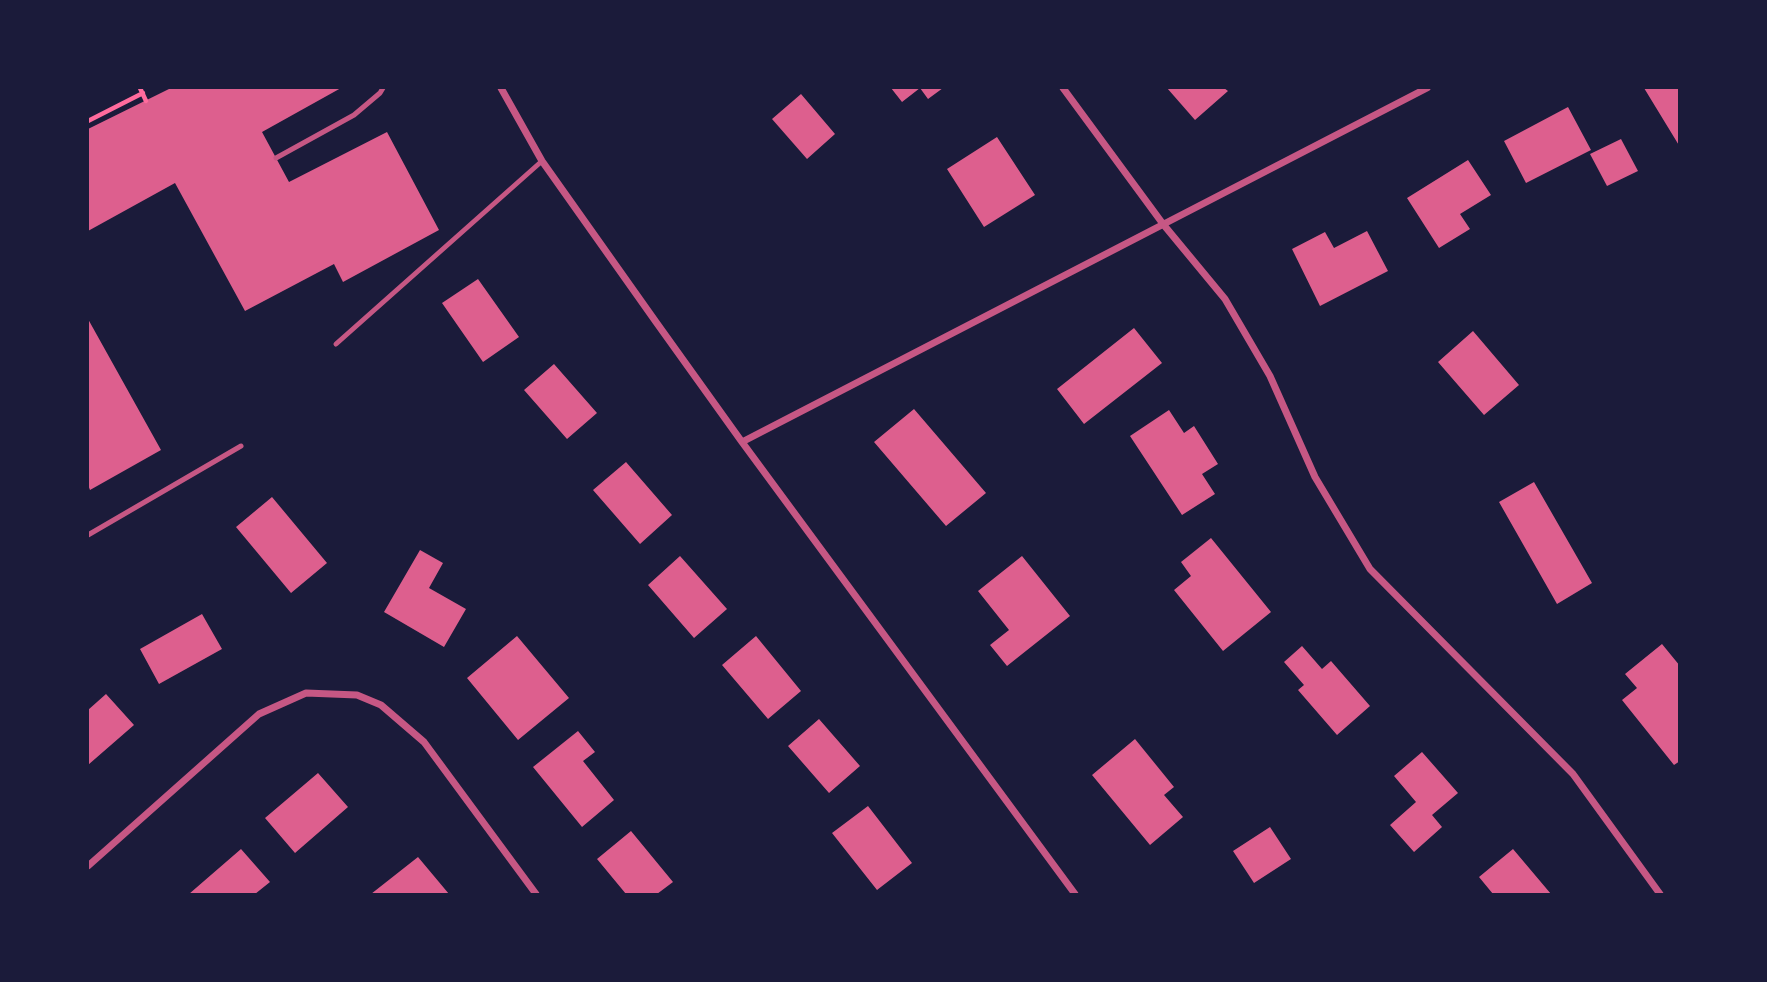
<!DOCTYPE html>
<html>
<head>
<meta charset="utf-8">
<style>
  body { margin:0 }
  #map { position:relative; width:1767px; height:982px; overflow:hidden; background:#1b1b3a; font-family:Roboto,sans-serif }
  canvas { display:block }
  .frame { position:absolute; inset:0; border:89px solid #1b1b3a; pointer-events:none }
</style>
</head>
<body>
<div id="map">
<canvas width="1767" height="982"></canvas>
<div class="frame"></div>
</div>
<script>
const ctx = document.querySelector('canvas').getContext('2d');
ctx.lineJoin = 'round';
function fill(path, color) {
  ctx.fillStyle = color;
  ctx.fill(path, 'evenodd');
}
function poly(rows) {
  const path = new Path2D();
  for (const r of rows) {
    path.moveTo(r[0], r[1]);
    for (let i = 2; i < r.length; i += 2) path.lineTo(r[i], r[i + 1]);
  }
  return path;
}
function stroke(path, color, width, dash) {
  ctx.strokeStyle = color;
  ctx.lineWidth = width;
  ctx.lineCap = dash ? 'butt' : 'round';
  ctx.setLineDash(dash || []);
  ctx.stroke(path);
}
fill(poly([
  [171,88,341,88,262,132,289,182,387,132,439,230,343,282,334,264,245,311,175,183,88,231,88,129],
  [891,88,943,88,928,99,920,88,902,102],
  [1167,88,1224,88,1228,91,1195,120],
  [1644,88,1680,88,1680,147],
  [801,94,835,134,807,159,772,119],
  [1568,107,1591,150,1526,183,1504,141],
  [997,137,1035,195,984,227,947,169],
  [1621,139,1638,171,1607,186,1590,154],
  [1468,160,1491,195,1460,214,1470,229,1439,248,1407,198],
  [1367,231,1388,271,1320,306,1292,249,1325,232,1334,248],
  [478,279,519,337,483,362,442,303],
  [88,319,161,450,90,490,88,485],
  [1134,328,1162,363,1084,424,1057,389],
  [1473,331,1519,385,1484,415,1438,362],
  [554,364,597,413,567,439,524,390],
  [914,409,986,493,946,526,874,442],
  [1169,410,1184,433,1194,426,1218,464,1202,474,1215,494,1182,515,1130,436],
  [626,462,672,515,640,544,593,490],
  [1534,482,1592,583,1557,604,1499,502],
  [272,497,327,563,291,593,236,527],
  [1211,538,1271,612,1223,651,1174,590,1191,576,1181,562],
  [420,550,443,563,429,588,466,609,444,647,384,612],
  [680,556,727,609,694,638,648,585],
  [1022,556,1070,616,1007,666,990,645,1009,630,978,591],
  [202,614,222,649,159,684,140,649],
  [517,636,569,698,518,740,467,678],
  [756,636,801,691,768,719,722,665],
  [1662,644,1680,666,1680,761,1674,765,1622,700,1637,688,1625,674],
  [1302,646,1322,669,1331,661,1370,706,1337,735,1298,690,1304,685,1284,662],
  [106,694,134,725,88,765,88,710],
  [819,719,860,766,829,793,788,746],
  [578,731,595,752,583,761,614,800,582,827,533,767],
  [1135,739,1174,787,1164,795,1183,817,1150,845,1092,775],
  [1422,752,1458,793,1432,815,1442,827,1414,852,1390,825,1416,802,1394,776],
  [318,773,348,807,295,853,265,818],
  [868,806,912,863,877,890,832,833],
  [1270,827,1291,859,1254,883,1233,851],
  [631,831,673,882,657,894,626,894,597,859],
  [241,849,270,882,255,894,189,894],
  [1513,849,1551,894,1493,894,1479,877],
  [418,857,449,894,371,894]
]), '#dd5f8e');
stroke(poly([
  [140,88,146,101],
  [88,121,143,93]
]), '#ff6b9d', 4.5);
stroke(poly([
  [276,158,354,115,380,93,383,88],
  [336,344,542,161],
  [88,535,241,446]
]), '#c65784', 5);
stroke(poly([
  [501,88,542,161,656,322,742,442,1075,894],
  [1063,88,1163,224,1225,299,1270,376,1315,477,1370,569,1573,774,1660,894],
  [742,442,1427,88],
  [88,866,259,714,306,693,357,695,381,705,424,742,536,894]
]), '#c65784', 7);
</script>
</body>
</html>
